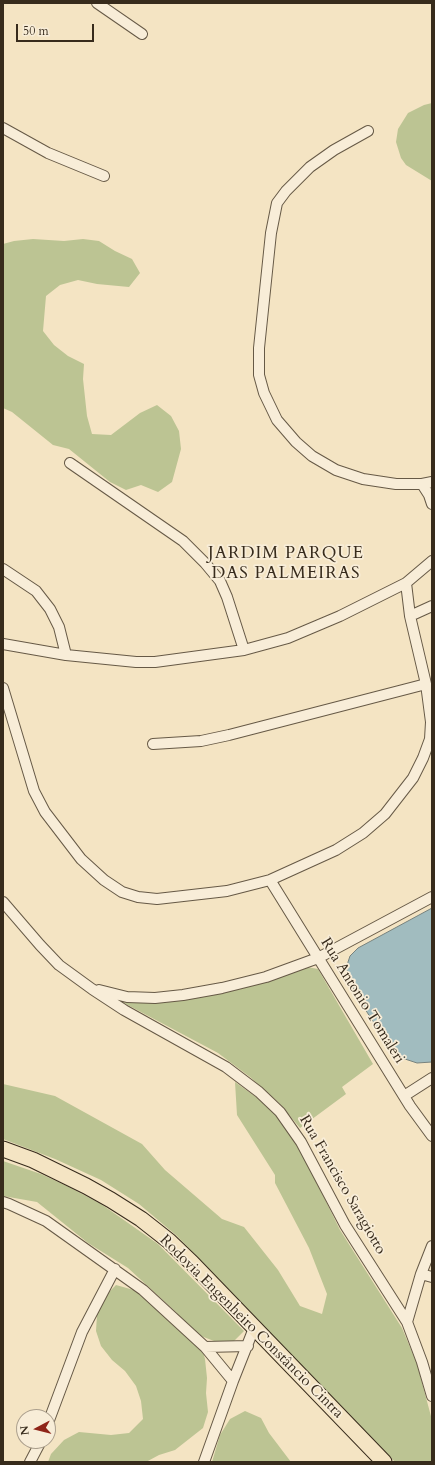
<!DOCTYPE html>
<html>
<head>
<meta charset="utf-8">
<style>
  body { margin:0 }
  #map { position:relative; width:435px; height:1465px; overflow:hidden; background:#f4e4c3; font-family:Cardo,serif }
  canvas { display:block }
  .frame { position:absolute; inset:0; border:4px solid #372b1c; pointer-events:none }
  .north { position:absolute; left:16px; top:1409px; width:40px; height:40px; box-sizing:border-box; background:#f8edd8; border:1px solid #ab9f8d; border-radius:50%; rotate:263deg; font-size:11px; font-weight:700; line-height:16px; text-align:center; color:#372b1c }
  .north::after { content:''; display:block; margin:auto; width:14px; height:18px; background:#8f2418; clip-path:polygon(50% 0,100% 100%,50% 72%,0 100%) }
  .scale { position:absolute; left:16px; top:24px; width:78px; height:18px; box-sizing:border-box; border:2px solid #372b1c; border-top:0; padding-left:5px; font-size:12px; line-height:14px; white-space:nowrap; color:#372b1c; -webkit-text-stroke:3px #f8edd8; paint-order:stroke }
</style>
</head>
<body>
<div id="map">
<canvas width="435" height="1465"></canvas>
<div class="frame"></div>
<div class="north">N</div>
<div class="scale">50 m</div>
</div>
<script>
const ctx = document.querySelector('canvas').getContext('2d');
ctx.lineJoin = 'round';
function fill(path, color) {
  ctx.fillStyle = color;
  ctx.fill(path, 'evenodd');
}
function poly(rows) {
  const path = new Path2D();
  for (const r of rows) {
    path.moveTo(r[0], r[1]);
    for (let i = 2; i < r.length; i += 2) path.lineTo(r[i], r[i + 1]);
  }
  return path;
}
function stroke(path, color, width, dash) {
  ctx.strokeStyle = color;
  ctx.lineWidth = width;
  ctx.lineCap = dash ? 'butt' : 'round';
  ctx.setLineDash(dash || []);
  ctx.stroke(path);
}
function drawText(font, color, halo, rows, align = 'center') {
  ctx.font = font + ' Cardo,serif';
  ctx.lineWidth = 3.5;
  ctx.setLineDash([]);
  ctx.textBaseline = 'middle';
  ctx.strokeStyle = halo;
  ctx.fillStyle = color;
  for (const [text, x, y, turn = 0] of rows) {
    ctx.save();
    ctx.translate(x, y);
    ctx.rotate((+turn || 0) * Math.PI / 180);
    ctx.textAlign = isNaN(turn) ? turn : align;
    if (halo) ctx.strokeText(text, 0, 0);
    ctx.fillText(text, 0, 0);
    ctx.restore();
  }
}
fill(poly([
  [432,103,432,181,406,165,401,158,396,142,398,129,408,113,424,105],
  [33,239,64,241,83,239,99,241,115,251,132,259,140,273,129,287,97,284,78,280,60,285,46,296,43,331,54,345,68,356,84,364,83,379,87,416,92,434,111,435,140,413,157,405,171,416,179,431,181,449,172,482,158,492,141,485,126,490,110,482,69,449,53,445,12,412,3,408,3,244,14,241],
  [307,967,318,969,373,1064,342,1087,346,1094,300,1128,279,1103,250,1077,218,1053,122,1002,161,1003,201,997,241,989,273,979],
  [235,1082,270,1107,295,1139,340,1230,402,1328,417,1364,432,1420,432,1462,395,1462,177,1236,139,1204,101,1180,55,1159,3,1139,3,1084,55,1096,142,1144,165,1170,222,1219,244,1227,278,1270,300,1306,322,1314,327,1294,309,1248,275,1183,275,1175,237,1115],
  [3,1161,41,1174,71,1188,101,1204,131,1225,158,1244,244,1331,234,1341,214,1341,201,1336,194,1330,200,1341,205,1359,207,1378,206,1393,208,1412,203,1428,175,1450,159,1455,146,1462,48,1462,51,1454,64,1440,79,1432,111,1435,129,1433,143,1419,141,1401,136,1386,125,1371,112,1360,101,1346,96,1331,97,1315,102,1299,116,1285,148,1294,178,1314,128,1268,88,1243,37,1202,3,1196],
  [245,1411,261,1418,269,1433,291,1462,212,1462,220,1435,230,1419]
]), '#bcc493');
const water = poly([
  [432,908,432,1062,417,1063,402,1058,392,1051,356,995,346,968,350,956,358,948,432,908]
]);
fill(water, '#a1bcbf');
stroke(water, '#77827e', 1);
const street = poly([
  [97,3,142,34],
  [3,128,48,153,104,176],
  [368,131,334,150,310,167,286,191,277,203,271,233,259,348,259,375,264,393,277,420,296,442,312,456,336,470,363,479,396,484,422,484,432,482],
  [70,463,183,541,205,563,220,581,227,597,244,650],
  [422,484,429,495,432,504],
  [3,569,36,591,50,609,59,627,66,655],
  [410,616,432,606],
  [3,644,66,655,136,662,155,662,244,650,288,638,340,616,406,583,432,561],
  [3,688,34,791,45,812,81,859,104,880,122,892,138,897,157,899,227,891,270,880,336,850,363,833,385,814,413,778,423,758,430,739,431,722,426,684,410,616,406,583],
  [153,744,201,741,229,735,426,684],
  [270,880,410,1106,432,1136],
  [3,902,40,945,59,965,92,989,124,1010,226,1067,259,1092,280,1112,301,1142,345,1225,407,1322,422,1362,432,1396],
  [99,990,127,997,155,998,183,995,222,988,266,977,318,958,432,897],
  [404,1096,432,1078],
  [3,1202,9,1204,46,1221,143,1290,205,1347,233,1381],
  [421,1274,432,1277],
  [407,1322,421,1274,432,1246],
  [205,1347,248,1346],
  [48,1423,82,1332,115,1269],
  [30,1462,41,1441],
  [204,1462,233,1381,254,1328]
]);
const primary = poly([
  [3,1149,33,1160,86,1186,111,1200,141,1219,169,1241,192,1263,384,1462]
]);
stroke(street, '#665946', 12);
stroke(primary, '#372b1c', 17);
stroke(street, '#f8edd8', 10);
stroke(primary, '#f4e4c3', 15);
drawText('15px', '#372b1c', '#f8edd8', [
  ["Rua Antonio Tomaleri",362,1001,58],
  ["Rua Francisco Saragiotto",342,1185,60],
  ["Rodovia Engenheiro Constâncio Cintra",251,1327,45]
]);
ctx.letterSpacing = '1px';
drawText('17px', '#372b1c', '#f8edd8', [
  ["JARDIM PARQUE",286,554],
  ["DAS PALMEIRAS",286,574]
]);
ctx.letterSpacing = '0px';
</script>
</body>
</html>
